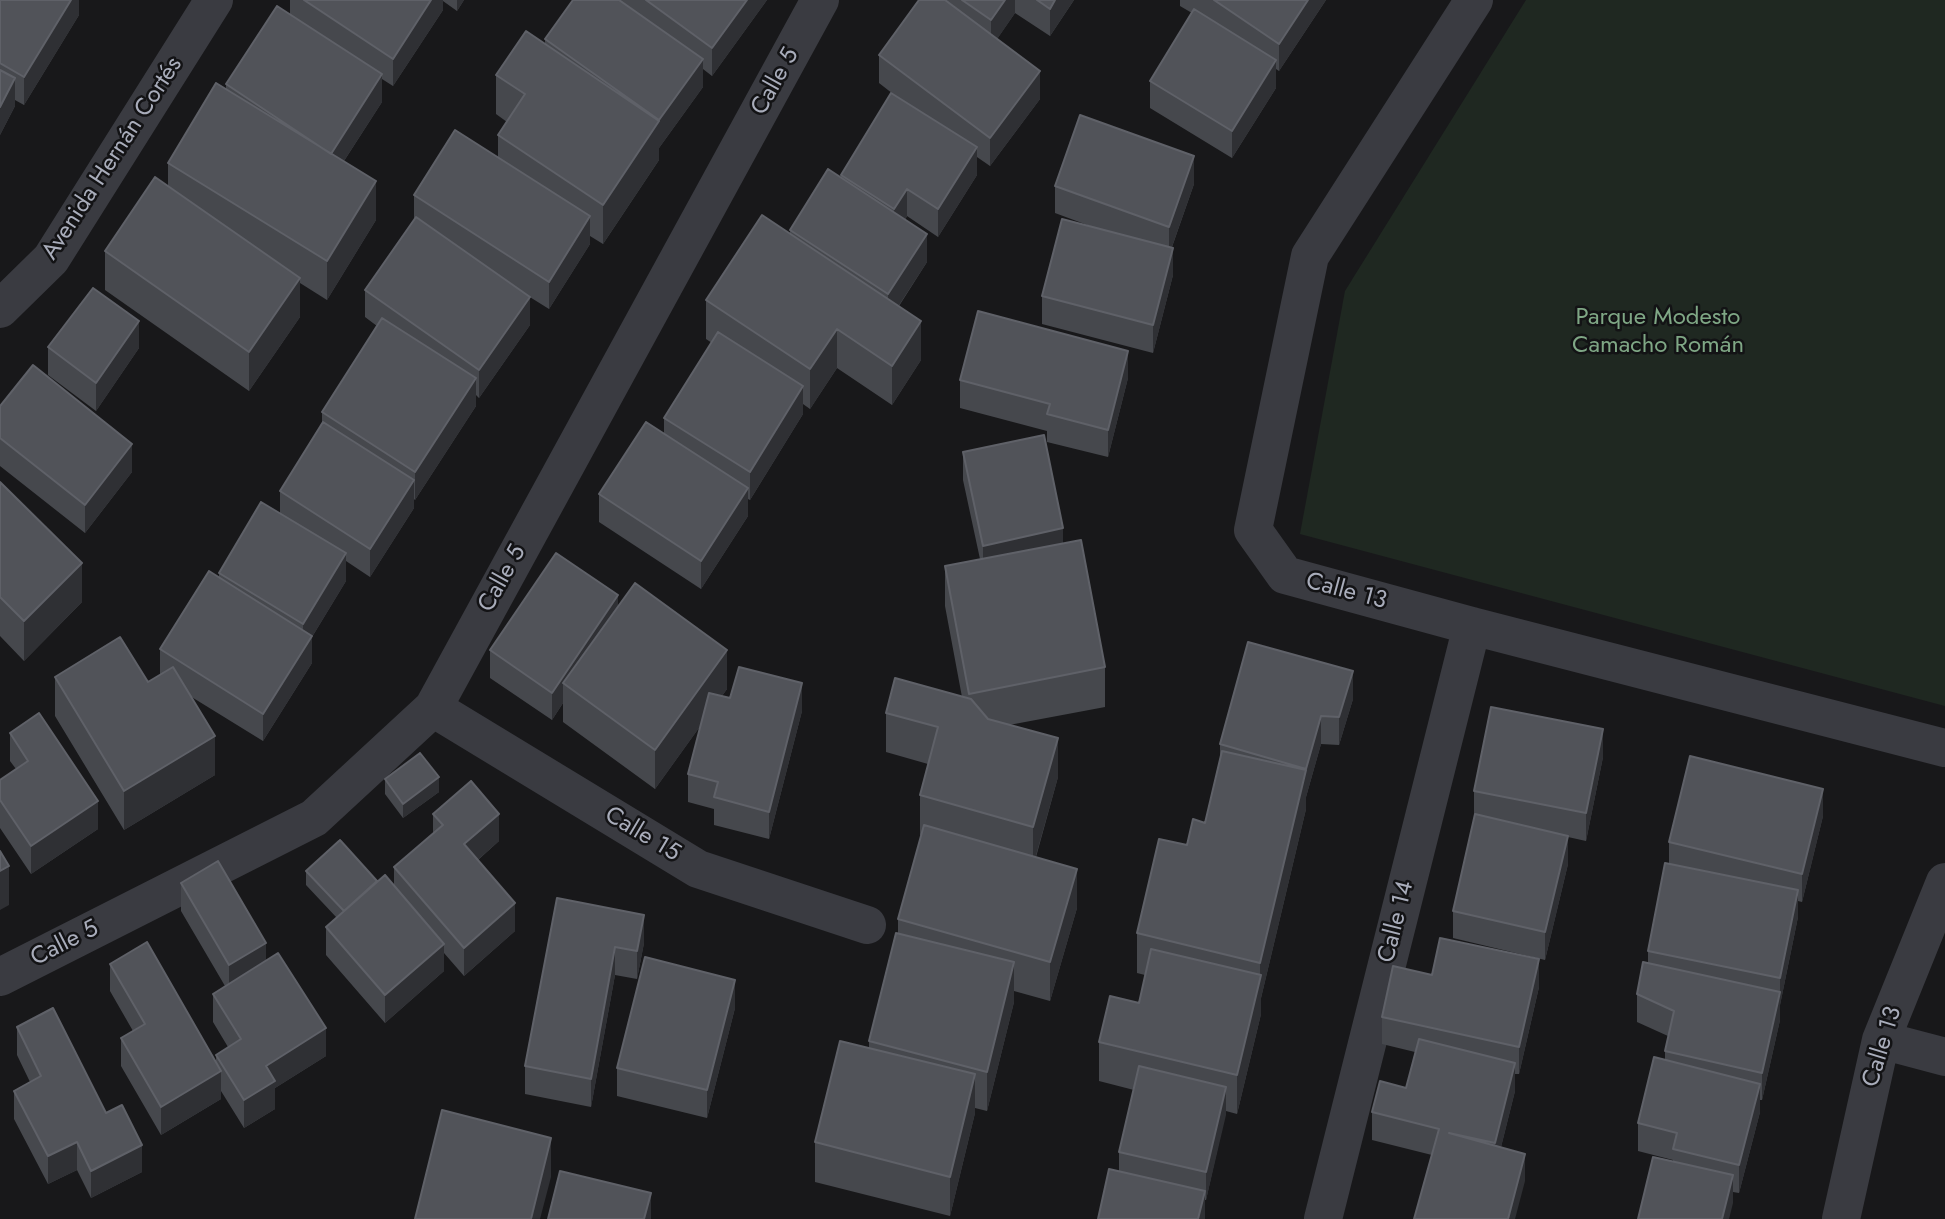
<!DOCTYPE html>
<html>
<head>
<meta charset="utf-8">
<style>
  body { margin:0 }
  canvas { display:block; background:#18181a }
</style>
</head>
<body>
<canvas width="1945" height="1219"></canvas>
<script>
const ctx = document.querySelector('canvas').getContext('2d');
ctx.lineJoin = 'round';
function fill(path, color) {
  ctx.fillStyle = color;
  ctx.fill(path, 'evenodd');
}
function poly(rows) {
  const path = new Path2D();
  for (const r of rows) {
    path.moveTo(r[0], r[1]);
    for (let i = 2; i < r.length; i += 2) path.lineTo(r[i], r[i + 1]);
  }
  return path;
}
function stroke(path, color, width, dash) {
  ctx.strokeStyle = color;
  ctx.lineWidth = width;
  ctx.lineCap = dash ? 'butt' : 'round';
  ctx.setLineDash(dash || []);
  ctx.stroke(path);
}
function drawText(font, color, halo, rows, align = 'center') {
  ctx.font = font + ' Jost,sans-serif';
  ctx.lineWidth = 5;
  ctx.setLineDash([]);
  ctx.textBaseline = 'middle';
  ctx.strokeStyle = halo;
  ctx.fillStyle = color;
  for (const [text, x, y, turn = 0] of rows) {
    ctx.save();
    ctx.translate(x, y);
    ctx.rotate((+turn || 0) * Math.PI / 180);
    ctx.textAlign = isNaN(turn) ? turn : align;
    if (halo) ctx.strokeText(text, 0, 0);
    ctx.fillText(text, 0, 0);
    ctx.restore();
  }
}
fill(poly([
  [1526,0,1945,0,1945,706,1300,534,1345,291]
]), '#1f2821');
stroke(poly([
  [1474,0,1310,256,1253,530,1285,575,1472,626,1945,748],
  [0,309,51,259,214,0],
  [433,708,698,869,867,925],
  [0,977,314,818,433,708,820,0],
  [1881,1040,1945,1057],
  [1323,1219,1472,626],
  [1841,1219,1881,1040,1945,882]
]), '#3a3b41', 38);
fill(poly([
  [0,0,79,0,79,15,24,105,15,100,15,106,0,135],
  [290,0,464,0,457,11,443,1,443,10,393,86,382,79,382,102,344,161,376,220,327,300,300,283,300,317,249,391,105,290,105,251,168,186,168,163,226,89,226,84,290,14],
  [573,0,767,0,712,76,703,69,703,87,659,148,659,160,603,244,590,236,590,244,549,309,525,294,530,325,479,398,476,395,476,406,415,500,414,499,414,508,370,577,346,561,346,581,312,637,312,663,263,741,190,696,215,775,124,830,55,716,55,677,148,682,160,675,160,649,219,577,219,573,280,513,280,491,322,425,322,412,377,326,365,317,365,290,414,220,414,195,498,158,498,135,507,122,496,114,496,75,545,44,545,39],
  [947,0,1074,0,1050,36,1015,13,997,39,1040,99,990,166,977,157,977,175,938,237,907,216,905,220,927,262,899,306,921,360,892,405,837,368,810,409,803,404,803,414,750,500,748,499,748,516,701,589,599,522,599,494,664,433,664,418,712,343,706,339,706,300,790,233,790,230,841,177,841,175,897,97,879,83,879,55,947,2],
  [1180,0,1326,0,1279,71,1276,69,1276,88,1232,158,1150,108,1150,81,1192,13,1180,6],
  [1194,184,1172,247,1173,275,1153,353,1042,324,1042,296,1090,226,1055,213,1055,186],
  [48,347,139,348,96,411,48,375],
  [1128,378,1108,457,1047,442,1047,431,960,408,960,380],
  [0,406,132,472,85,533,0,466],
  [963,452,1063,543,1105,667,1105,707,1009,725,1058,777,1036,857,1077,908,1050,1001,1014,991,1014,1002,987,1111,975,1108,975,1113,950,1216,815,1182,815,1142,869,1048,869,1041,898,933,898,919,921,835,920,835,920,795,928,764,886,752,886,713,962,697,945,606,945,566,980,559,963,480],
  [0,482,82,602,24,661,0,636],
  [618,607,727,689,722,696,802,711,769,839,714,825,714,809,688,802,688,774,701,725,655,789,563,722,563,703,552,720,490,678,490,650],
  [1353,699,1339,745,1321,744,1306,797,1306,809,1261,998,1261,1014,1237,1114,1226,1111,1206,1200,1205,1200,1205,1219,1119,1171,1119,1152,1134,1090,1099,1081,1099,1042,1139,1003,1145,975,1137,973,1137,933,1187,845,1205,823,1220,761,1220,744],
  [10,733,98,829,31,874,0,828,0,780,16,769,10,761],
  [1603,757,1586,841,1568,837,1568,864,1545,960,1453,938,1453,911,1474,819,1474,791],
  [385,779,439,792,403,818,385,794],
  [433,814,499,841,478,860,515,931,464,976,444,953,444,971,385,1023,326,955,326,927,337,918,306,885,306,871,394,886,394,867,433,833],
  [1823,816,1802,902,1798,901,1798,917,1780,1005,1780,1020,1762,1100,1760,1100,1760,1112,1739,1193,1733,1192,1733,1203,1673,1161,1673,1160,1638,1151,1638,1123,1665,1060,1665,1051,1668,1036,1637,1022,1637,994,1648,963,1648,951,1669,864,1669,842],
  [181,883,266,961,326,1056,275,1088,275,1109,244,1128,221,1091,221,1099,161,1135,121,1066,121,1038,133,1031,110,991,110,964,216,1062,216,1055,228,1047,213,1022,213,994,225,986,181,911],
  [557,898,644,943,637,979,615,975,591,1107,525,1094,525,1066],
  [1432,975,1539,987,1519,1074,1515,1074,1515,1091,1501,1147,1525,1181,1432,1155,1372,1140,1372,1112,1406,1088,1415,1052,1382,1044,1382,1017],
  [735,1008,707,1118,617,1096,617,1068],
  [17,1027,106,1113,142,1172,91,1198,77,1170,48,1184,14,1119,14,1091,30,1082,17,1055]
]), '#46484d');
fill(poly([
  [71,0,79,0,79,15,24,105,24,77],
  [431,0,443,0,443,10,393,86,393,59],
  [457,0,464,0,457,11],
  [747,0,767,0,712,76,712,48],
  [1005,0,1015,0,1015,13,991,48,991,20],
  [1055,0,1074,0,1050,36,1050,9],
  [1308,0,1326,0,1279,71,1279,44],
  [703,59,703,87,659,148,659,160,603,244,603,205,659,120],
  [1276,60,1276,88,1232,158,1232,131],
  [1040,71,1040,99,990,166,990,138],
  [382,74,382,102,331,181,331,154],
  [15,78,15,106,0,135,0,107],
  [977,147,977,175,938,237,938,209],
  [1194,156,1194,184,1169,255,1169,227],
  [376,181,376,220,327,300,327,261],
  [907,189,907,216,894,237,894,209],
  [590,216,590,244,549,309,549,282],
  [927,234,927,262,888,322,888,294],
  [1173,248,1173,275,1153,353,1153,325],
  [300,278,300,317,249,391,249,352],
  [530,297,530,325,479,398,479,370],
  [139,321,139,348,96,411,96,383],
  [921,321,921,360,892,405,892,366],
  [837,329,837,368,810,409,810,369],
  [1128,351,1128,378,1108,457,1108,430],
  [476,378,476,406,415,500,415,472],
  [803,386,803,414,750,500,750,472],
  [132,444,132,472,85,533,85,505],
  [414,480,414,508,370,577,370,549],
  [748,488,748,516,701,589,701,561],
  [1063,528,1063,556,983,573,983,546],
  [346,553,346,581,312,637,312,663,263,741,263,714,303,650,303,624],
  [82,563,82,602,24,661,24,621],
  [618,595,618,623,563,683,563,703,552,720,552,693],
  [727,650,727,689,655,789,655,750],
  [1353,671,1353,699,1339,745,1339,717],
  [802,683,802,711,769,839,769,812],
  [1321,716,1321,744,1306,797,1306,769],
  [1603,729,1603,757,1586,841,1586,813],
  [215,736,215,775,124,830,124,791],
  [1058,738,1058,777,1033,866,1033,827],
  [1306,770,1306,809,1261,998,1261,1014,1237,1114,1237,1075,1260,979,1260,963],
  [439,777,439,792,403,818,403,804],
  [1823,789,1823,816,1802,902,1802,874],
  [98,801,98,829,31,874,31,846],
  [499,814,499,841,464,872,464,844],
  [1568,836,1568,864,1545,960,1545,932],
  [9,866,9,905,0,910,0,871],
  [1077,869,1077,908,1050,1001,1050,962],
  [1798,890,1798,917,1780,1005,1780,978],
  [515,903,515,931,464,976,464,948],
  [644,915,644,943,637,979,637,951],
  [266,943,266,970,229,992,229,965],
  [444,944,444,971,385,1023,385,995],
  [615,947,615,975,591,1107,591,1079],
  [1539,959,1539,987,1519,1074,1519,1047],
  [1014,962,1014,1002,987,1111,987,1072],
  [735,980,735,1008,707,1118,707,1090],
  [1780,992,1780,1020,1762,1100,1762,1073],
  [326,1028,326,1056,275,1088,275,1109,244,1128,244,1100,266,1066],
  [1515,1063,1515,1091,1495,1171,1495,1143],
  [221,1071,221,1099,161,1135,161,1107],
  [975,1074,975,1113,950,1216,950,1177],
  [1760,1084,1760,1112,1739,1193,1739,1165],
  [1226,1087,1226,1115,1206,1200,1206,1172],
  [551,1138,551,1177,540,1219,531,1219],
  [77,1142,77,1170,48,1184,48,1156],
  [142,1145,142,1172,91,1198,91,1171],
  [1525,1154,1525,1181,1515,1219,1508,1219],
  [1733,1175,1733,1203,1729,1219,1722,1219],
  [1205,1191,1205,1219,1198,1219],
  [651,1193,651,1219,644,1219]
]), '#2f3034');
const building = poly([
  [0,0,71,0,24,77,0,63,0,0],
  [304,0,431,0,393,59,304,0],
  [573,0,619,0,703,59,659,120,545,39,573,0],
  [646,0,747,0,712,48,646,0],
  [919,0,945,0,1040,71,990,138,879,55,919,0],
  [962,0,1005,0,991,20,962,0],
  [1037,0,1055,0,1050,9,1037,0],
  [1214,0,1308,0,1279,44,1214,0],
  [277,6,382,74,331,154,226,84,277,6],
  [1194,9,1276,60,1232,131,1150,81,1194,9],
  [526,31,659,121,603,205,498,135,525,94,496,75,526,31],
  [0,70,15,78,0,107,0,70],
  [216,83,376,181,327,261,168,163,216,83],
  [891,93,977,147,938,209,907,189,894,209,841,175,891,93],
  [1080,115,1194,156,1169,227,1055,186,1080,115],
  [455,130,590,216,549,282,414,195,455,130],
  [828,169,927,234,888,294,790,230,828,169],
  [155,177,300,278,249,352,105,251,155,177],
  [762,215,921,321,892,366,837,329,810,369,706,300,762,215],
  [416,217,530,297,479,370,365,290,416,217],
  [1062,219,1173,248,1153,325,1042,296,1062,219],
  [93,288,139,321,96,383,48,347,93,288],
  [978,311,1128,351,1108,430,1047,414,1050,404,960,380,978,311],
  [382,318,476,378,415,472,322,412,382,318],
  [718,332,803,386,750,472,664,418,718,332],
  [33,365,132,444,85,505,0,438,0,406,33,365],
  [323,422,414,480,370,549,280,491,323,422],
  [646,422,748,488,701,561,599,494,646,422],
  [1044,435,1063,528,983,546,963,452,1044,435],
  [0,482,82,563,24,621,0,597,0,482],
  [261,502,346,553,303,624,219,573,261,502],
  [1081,540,1105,667,969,694,945,566,1081,540],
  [556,553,618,595,552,693,490,650,556,553],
  [209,571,312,636,263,714,160,649,209,571],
  [635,583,727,650,655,750,563,683,635,583],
  [120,637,148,682,173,667,215,736,124,791,55,677,120,637],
  [1248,642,1353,671,1339,717,1321,716,1306,769,1220,744,1248,642],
  [739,667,802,683,769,812,714,797,718,782,688,774,709,693,730,698,739,667],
  [895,678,971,699,988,719,1058,738,1033,827,920,795,938,727,886,713,895,678],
  [1491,707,1603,729,1586,813,1474,791,1491,707],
  [39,713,98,801,31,846,0,800,0,780,28,761,10,733,39,713],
  [1222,751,1306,770,1260,963,1137,933,1159,839,1187,845,1193,819,1205,823,1222,751],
  [420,753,439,777,403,804,385,779,420,753],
  [1690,756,1823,789,1802,874,1669,842,1690,756],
  [471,781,499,814,464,844,515,903,464,948,394,867,443,825,433,814,471,781],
  [1475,814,1568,836,1545,932,1453,911,1475,814],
  [924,825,1077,869,1050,962,898,919,924,825],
  [340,840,377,881,344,911,306,871,340,840],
  [0,851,9,866,0,871,0,851],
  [218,861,266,943,229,965,181,883,218,861],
  [1665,863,1798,890,1780,978,1648,951,1665,863],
  [385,875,444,944,385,995,326,927,385,875],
  [557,898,644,915,637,951,615,947,591,1079,525,1066,557,898],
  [896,933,1014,962,987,1072,869,1041,896,933],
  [1440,938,1539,959,1519,1047,1382,1017,1393,966,1432,975,1440,938],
  [147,942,221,1071,161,1107,121,1038,145,1024,110,964,147,942],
  [1151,949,1261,975,1237,1075,1099,1042,1110,996,1139,1003,1151,949],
  [278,953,326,1028,266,1066,275,1081,244,1100,216,1055,241,1039,213,994,278,953],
  [645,957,735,980,707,1090,617,1068,645,957],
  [1643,962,1780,992,1762,1073,1665,1051,1674,1011,1637,994,1643,962],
  [53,1008,106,1113,122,1105,142,1145,91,1171,77,1142,48,1156,14,1091,41,1076,17,1027,53,1008],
  [1419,1039,1515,1063,1495,1143,1449,1133,1525,1154,1508,1219,1414,1219,1439,1129,1372,1112,1380,1081,1406,1088,1419,1039],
  [840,1041,975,1074,950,1177,815,1142,840,1041],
  [1654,1057,1760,1084,1739,1165,1673,1149,1677,1133,1638,1123,1654,1057],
  [1139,1066,1226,1087,1206,1172,1119,1152,1139,1066],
  [442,1110,551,1138,531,1219,415,1219,442,1110],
  [1653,1157,1733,1175,1722,1219,1638,1219,1653,1157],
  [1109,1169,1205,1191,1198,1219,1098,1219,1109,1169],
  [560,1171,651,1193,644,1219,548,1219,560,1171]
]);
fill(building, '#515359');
stroke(building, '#5f6168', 2);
drawText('24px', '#a9adbb', '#131315', [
  ["Calle 5",776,82,-61],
  ["Avenida Hernán Cortés",113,159,-57],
  ["Calle 5",503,579,-61],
  ["Calle 13",1346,592,15],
  ["Calle 15",642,835,31],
  ["Calle 14",1397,922,-76],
  ["Calle 5",65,944,-27],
  ["Calle 13",1883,1047,-73]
]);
drawText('24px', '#7fa785', '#131315', [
  ["Parque Modesto",1658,318],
  ["Camacho Román",1658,346]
]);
</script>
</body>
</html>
